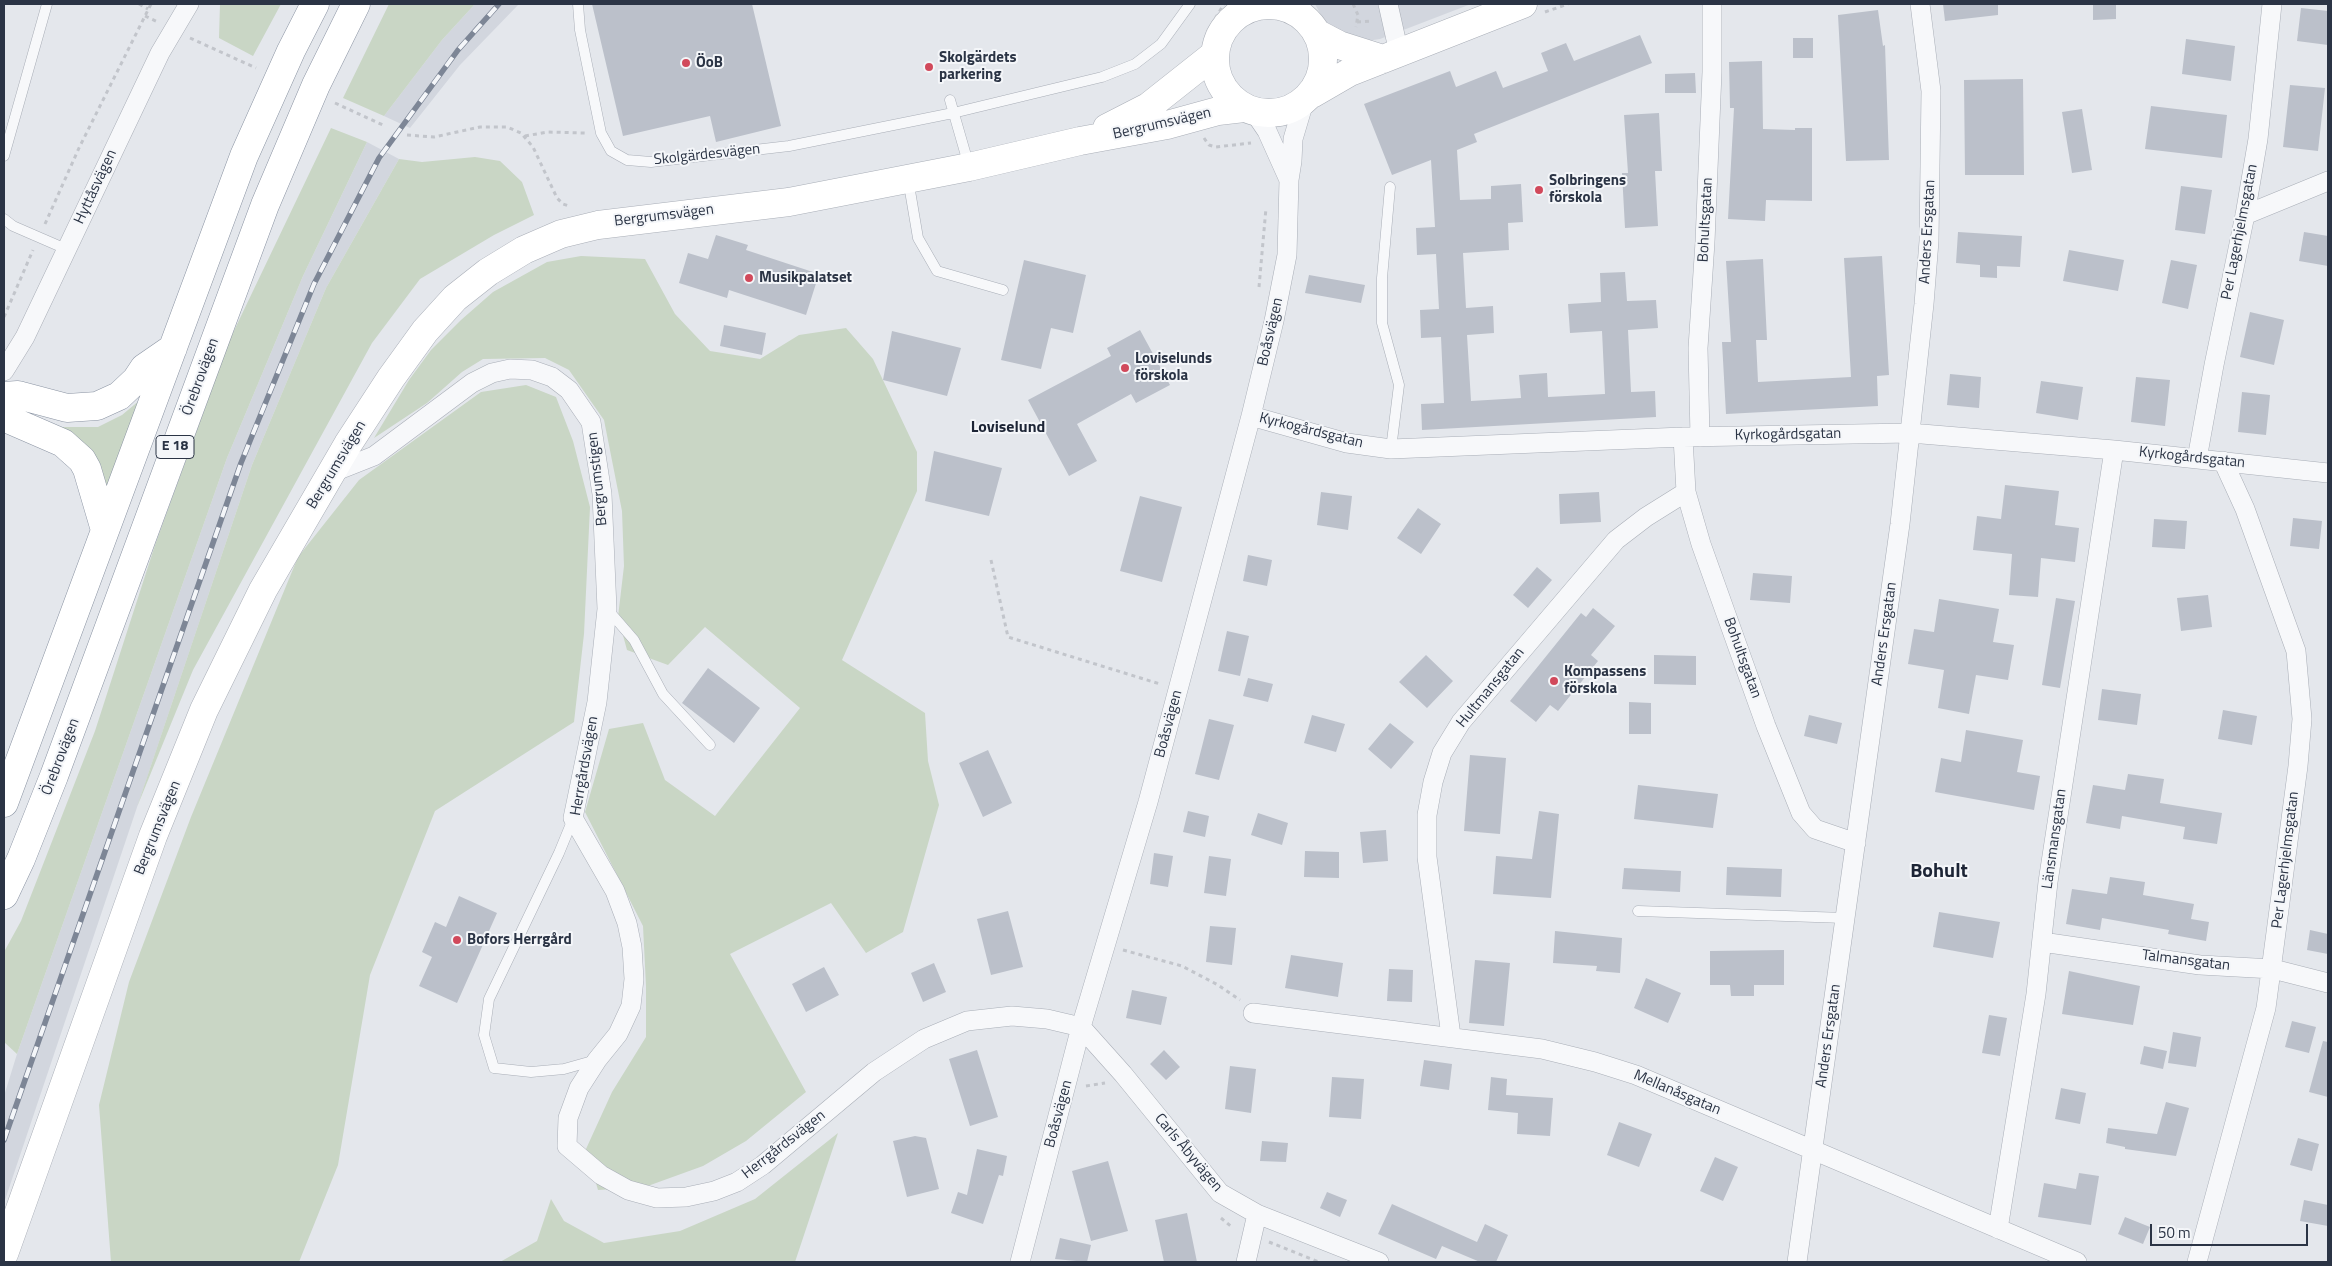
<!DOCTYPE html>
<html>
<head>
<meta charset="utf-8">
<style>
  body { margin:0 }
  #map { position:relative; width:2332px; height:1266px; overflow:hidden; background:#e4e7ec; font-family:"Titillium Web",sans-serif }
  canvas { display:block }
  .frame { position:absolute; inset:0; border:5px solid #2b3445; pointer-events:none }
  .scale { position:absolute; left:2150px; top:1224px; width:158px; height:22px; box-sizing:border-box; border:2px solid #2b3445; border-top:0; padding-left:6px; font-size:15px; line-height:18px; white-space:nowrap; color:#2b3445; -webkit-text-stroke:4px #f4f6f9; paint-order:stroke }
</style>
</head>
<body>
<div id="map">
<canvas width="2332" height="1266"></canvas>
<div class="frame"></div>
<div class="scale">50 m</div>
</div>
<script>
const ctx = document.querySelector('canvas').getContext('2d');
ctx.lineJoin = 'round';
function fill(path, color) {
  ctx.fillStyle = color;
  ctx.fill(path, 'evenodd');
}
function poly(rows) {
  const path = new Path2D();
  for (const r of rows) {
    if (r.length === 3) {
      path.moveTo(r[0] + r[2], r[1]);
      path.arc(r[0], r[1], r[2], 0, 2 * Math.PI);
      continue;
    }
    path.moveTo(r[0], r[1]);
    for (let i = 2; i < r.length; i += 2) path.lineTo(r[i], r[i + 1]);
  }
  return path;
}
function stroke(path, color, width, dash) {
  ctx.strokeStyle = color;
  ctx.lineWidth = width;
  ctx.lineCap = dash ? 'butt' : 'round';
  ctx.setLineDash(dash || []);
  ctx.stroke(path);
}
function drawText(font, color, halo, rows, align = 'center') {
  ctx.font = font + ' "Titillium Web",sans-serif';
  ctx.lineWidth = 4;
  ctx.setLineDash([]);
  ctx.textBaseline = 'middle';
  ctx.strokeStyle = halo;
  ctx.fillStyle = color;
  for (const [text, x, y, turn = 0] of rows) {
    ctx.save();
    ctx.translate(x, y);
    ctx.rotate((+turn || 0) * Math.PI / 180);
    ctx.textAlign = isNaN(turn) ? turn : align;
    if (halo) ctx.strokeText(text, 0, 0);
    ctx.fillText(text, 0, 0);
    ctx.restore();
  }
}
fill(poly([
  [475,4,519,4,460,65,410,128,384,116,442,40],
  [1315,4,1471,4,1380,39,1367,41,1338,34,1323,19],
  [367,142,399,159,326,288,252,465,4,1203,4,1096,17,1054,227,458,303,276]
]), '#d2d6de');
fill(poly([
  [220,4,281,4,253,56,219,38],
  [389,4,475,4,442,40,384,116,343,98],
  [331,128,367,142,303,276,227,458,17,1054,4,1042,4,952,21,921,95,731,155,545,230,339],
  [475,157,500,161,522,182,534,215,494,235,420,279,372,343,193,670,137,807,252,465,326,288,399,159,422,162],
  [581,256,645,259,675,314,710,351,760,359,799,335,846,328,873,359,917,452,917,491,842,660,925,713,928,761,939,805,903,932,866,953,831,903,730,954,806,1092,746,1141,703,1166,645,1187,598,1190,586,1149,612,1092,646,1037,646,986,643,926,585,812,609,729,643,723,665,780,715,816,800,708,705,627,668,665,627,650,618,617,624,566,622,511,604,420,569,370,545,358,483,359,462,372,427,403,374,438,409,380,431,350,461,320,493,292,547,262],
  [526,385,556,397,573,441,590,507,584,634,574,722,435,811,370,975,338,1165,299,1262,111,1262,99,1105,129,982,191,817,298,557,359,480,481,392],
  [140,400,106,500,30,419,62,427,98,427,122,415],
  [838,1133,795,1262,500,1262,537,1241,551,1199,564,1221,604,1243,680,1231,755,1199]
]), '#c9d6c5');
fill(poly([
  [592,4,752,4,781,126,716,142,710,116,623,136],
  [1943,4,1998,4,1998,15,1945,21],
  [2093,4,2116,4,2116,19,2093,20],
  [2301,8,2328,11,2328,45,2297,41],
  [1878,10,1883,46,1885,45,1889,160,1846,161,1838,15],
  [1640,35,1652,63,1474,134,1477,142,1457,150,1460,200,1491,199,1491,186,1521,184,1523,222,1508,223,1509,250,1463,253,1466,308,1493,306,1494,333,1467,335,1471,401,1521,398,1519,375,1547,373,1548,397,1605,394,1602,331,1570,333,1568,304,1601,302,1600,273,1625,272,1627,301,1656,300,1658,328,1628,330,1631,392,1655,391,1656,417,1422,430,1421,404,1444,403,1441,337,1421,338,1420,310,1439,309,1436,254,1417,255,1416,228,1435,227,1431,160,1392,175,1364,104,1450,71,1456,87,1496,71,1503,88,1548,71,1541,53,1566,43,1574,61],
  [1793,38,1813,38,1813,58,1793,58],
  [2186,39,2235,46,2231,81,2182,74],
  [1762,61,1763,129,1795,130,1795,128,1812,128,1812,201,1766,200,1765,221,1728,219,1734,108,1730,108,1729,62],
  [1695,73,1696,93,1665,93,1665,74],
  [2023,79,2024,175,1965,175,1964,80],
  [2290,85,2325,88,2318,151,2283,147],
  [2151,106,2227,115,2222,158,2145,149],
  [2082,109,2092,170,2072,173,2062,112],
  [1659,113,1662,171,1655,171,1658,226,1625,228,1622,173,1628,173,1624,115],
  [2181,186,2212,190,2205,234,2175,230],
  [1958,232,2022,236,2020,267,1997,266,1997,278,1980,277,1980,265,1956,263],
  [2304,232,2328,236,2328,266,2299,261],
  [716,235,748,245,746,250,819,274,806,315,729,290,727,298,679,283,688,253,708,259],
  [2069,250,2124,260,2118,291,2063,281],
  [1882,256,1889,375,1877,376,1878,406,1726,414,1722,342,1731,342,1726,261,1763,259,1767,340,1756,340,1758,382,1851,377,1844,258],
  [1024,260,1086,275,1073,333,1051,328,1041,369,1001,360],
  [2171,260,2197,265,2188,309,2162,303],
  [1309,275,1365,285,1361,303,1305,293],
  [2250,312,2284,320,2274,365,2240,357],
  [724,325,766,333,762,355,720,346],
  [1140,330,1170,385,1136,403,1131,394,1077,424,1097,461,1069,476,1028,400,1111,356,1107,348],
  [892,331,961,348,947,396,883,380],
  [1950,374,1981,377,1979,408,1947,405],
  [2136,377,2170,380,2165,426,2131,422],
  [2041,381,2083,387,2078,420,2036,413],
  [2242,392,2270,395,2266,435,2238,432],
  [934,451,1002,468,989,516,925,501],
  [2005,485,2059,491,2055,525,2079,528,2075,562,2041,558,2038,597,2009,595,2012,554,1973,550,1977,516,2001,519],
  [1321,492,1352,496,1348,530,1317,525],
  [1599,492,1601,522,1560,524,1559,494],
  [1140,496,1182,507,1162,582,1120,571],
  [1418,508,1441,524,1421,554,1397,538],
  [2293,518,2322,521,2319,549,2290,546],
  [2154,519,2187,521,2185,549,2152,547],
  [1248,555,1272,560,1267,586,1243,581],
  [1537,567,1552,580,1528,608,1513,595],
  [1753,573,1792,576,1790,603,1750,600],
  [2208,595,2212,627,2181,631,2177,598],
  [2056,598,2075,601,2060,688,2042,685],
  [1939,599,1999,609,1993,642,2014,645,2008,680,1976,675,1969,714,1938,708,1944,670,1908,664,1914,629,1934,632],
  [1593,608,1615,626,1591,655,1598,661,1558,711,1550,705,1536,722,1510,701,1581,613,1586,617],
  [1227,631,1249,636,1240,676,1218,671],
  [1426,655,1453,681,1427,708,1399,682],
  [1654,655,1696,656,1696,685,1654,684],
  [708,668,760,708,734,743,682,703],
  [1248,678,1273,684,1268,702,1243,696],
  [2102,689,2141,694,2137,725,2098,720],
  [1629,702,1651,703,1651,734,1629,734],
  [2223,710,2257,716,2252,745,2218,739],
  [1312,715,1345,724,1336,752,1304,743],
  [1809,715,1842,723,1837,744,1804,736],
  [1209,719,1234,725,1219,780,1195,774],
  [1390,723,1414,742,1391,769,1368,749],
  [1966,730,2023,740,2017,772,2040,776,2034,810,1935,792,1941,758,1961,762],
  [988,750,1012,803,983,817,959,763],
  [1470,755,1506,758,1500,834,1464,831],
  [2128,774,2164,779,2160,803,2222,813,2217,844,2183,839,2185,827,2122,816,2120,829,2086,823,2093,785,2125,790],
  [1638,785,1718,794,1713,828,1634,819],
  [1188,811,1209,816,1205,837,1183,832],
  [1539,811,1559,814,1551,898,1493,894,1496,856,1532,859],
  [1258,813,1288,823,1282,845,1251,835],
  [1386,830,1388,861,1363,863,1360,832],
  [1305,851,1339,852,1339,878,1304,877],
  [1154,853,1173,856,1168,887,1150,884],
  [1209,856,1231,859,1226,896,1204,893],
  [1727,867,1782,869,1781,897,1726,895],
  [1624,868,1681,871,1680,892,1622,889],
  [2110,877,2145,882,2143,895,2194,904,2191,919,2209,922,2206,941,2168,934,2169,930,2102,918,2100,930,2066,924,2072,889,2107,894],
  [459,896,497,913,457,1003,419,986,432,957,422,952,435,922,446,927],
  [1008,911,1023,967,991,975,977,919],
  [1939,912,2000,922,1993,958,1933,947],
  [1210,926,1236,928,1232,965,1206,962],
  [2310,930,2328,934,2328,954,2307,950],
  [1555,931,1622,938,1620,973,1596,971,1597,966,1553,963],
  [1784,950,1784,985,1754,985,1754,996,1731,996,1730,985,1710,985,1710,951],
  [1291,955,1343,963,1338,997,1285,988],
  [1475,960,1510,963,1504,1026,1469,1023],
  [934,963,946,992,923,1002,911,973],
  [824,967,839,995,806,1012,792,984],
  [1389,969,1413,970,1412,1002,1387,1001],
  [2069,971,2140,986,2133,1025,2062,1014],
  [1646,978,1681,993,1668,1023,1634,1008],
  [1132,990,1167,997,1161,1025,1126,1018],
  [1989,1015,2007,1018,2000,1056,1982,1053],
  [2292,1021,2316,1027,2309,1053,2285,1047],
  [2173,1032,2201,1037,2196,1067,2168,1063],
  [2323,1041,2328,1042,2328,1097,2309,1092],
  [2144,1046,2167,1051,2163,1069,2140,1064],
  [977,1050,998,1117,970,1126,949,1059],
  [1164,1050,1180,1067,1166,1080,1150,1064],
  [1424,1060,1452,1064,1449,1090,1420,1086],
  [1230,1066,1256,1069,1251,1113,1225,1109],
  [1332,1077,1364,1079,1361,1119,1329,1117],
  [1491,1077,1507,1079,1506,1095,1553,1098,1550,1136,1517,1134,1518,1113,1488,1110],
  [2061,1088,2086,1093,2080,1124,2055,1119],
  [2166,1102,2189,1108,2176,1156,2125,1149,2125,1147,2106,1143,2108,1128,2157,1134],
  [1619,1122,1652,1134,1639,1167,1607,1155],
  [915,1136,926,1138,939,1189,907,1197,893,1141],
  [2298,1138,2319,1144,2312,1171,2290,1165],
  [1262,1141,1288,1143,1286,1162,1260,1161],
  [977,1149,1007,1156,1003,1176,999,1175,983,1224,951,1213,958,1192,967,1195],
  [1715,1157,1738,1167,1723,1201,1700,1191],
  [1108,1161,1128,1231,1091,1241,1072,1171],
  [2079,1173,2099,1176,2091,1225,2038,1217,2044,1183,2076,1189],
  [1327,1192,1347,1200,1340,1217,1320,1208],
  [2304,1200,2328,1205,2328,1226,2300,1221],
  [1392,1204,1477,1242,1485,1224,1508,1235,1496,1262,1480,1262,1442,1246,1436,1259,1378,1234],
  [1187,1213,1197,1262,1164,1262,1155,1220],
  [2125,1217,2150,1227,2143,1244,2118,1234],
  [1060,1238,1091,1245,1087,1262,1055,1259]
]), '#bbc0ca');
const lane = poly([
  [578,4,580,30,601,133,611,151,627,160,651,162,789,146,953,113,1102,77,1135,64,1161,44,1190,4],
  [950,100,969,166],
  [4,156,47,4],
  [908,179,918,238,937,271,1003,290],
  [1390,187,1382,278,1382,323,1399,385,1391,449],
  [4,219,13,226,66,249],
  [608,610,634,640,663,694,710,745],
  [573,819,559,853,489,999,484,1035,494,1068,531,1072,564,1069,596,1060],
  [1638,911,1845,918]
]);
const street = poly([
  [1388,4,1399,53],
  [1254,112,1267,131,1289,180],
  [2245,215,2328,181],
  [4,371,25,337,160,53,189,4],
  [1251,416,1347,443,1391,449,1683,437,1910,433,2114,450,2328,473],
  [1683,437,1686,492,1701,544,1766,726,1801,813,1815,829,1856,843],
  [1700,437,1698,348,1705,242,1712,72,1712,4],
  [2197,459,2214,365,2245,215,2258,139,2272,4],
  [331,473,374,456,472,383,492,373,510,369,532,370,552,377,569,390,591,422,602,494,607,609,597,702,573,818,615,891,627,923,632,947,634,979,631,1006,618,1034,597,1060,579,1088,568,1118,567,1146,601,1175,628,1190,657,1198,686,1197,714,1191,737,1182,763,1165,874,1072,924,1039,967,1021,1012,1016,1047,1019,1081,1027,1123,1074,1220,1193,1257,1214,1379,1262],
  [2042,942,2200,965,2273,969,2328,983],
  [1253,1013,1542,1049,1595,1062,1636,1075,2077,1262],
  [1451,1036,1427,857,1427,815,1433,782,1442,753,1461,722,1616,540,1646,517,1686,492],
  [1998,1229,2036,994,2048,882,2114,450],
  [1020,1262,1081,1027,1148,802,1251,416,1274,321,1287,255,1289,180,1292,161,1293,139,1304,102],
  [1246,1262,1257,1214],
  [1797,1262,1900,524,1924,304,1929,241,1931,91,1920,4],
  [2197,1262,2266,1008,2298,766,2302,719,2296,651,2245,509,2223,461]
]);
const secondary = poly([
  [1269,59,54],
  [1318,34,1339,45,1383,59],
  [1312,94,1350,72,1523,4],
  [1107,128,1148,107,1215,54],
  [4,1254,153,836,204,710,263,590,348,444,391,378,425,331,455,298,488,272,524,250,561,234,598,225,789,202,969,167,1080,141,1167,125,1218,111,1244,108]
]);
const highway = poly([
  [4,396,18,395,67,408,97,406,119,396,136,380,144,368,173,348],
  [4,413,10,420,63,443,82,460,87,469,105,530],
  [4,803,244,156,291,51,315,4],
  [4,895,21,859,54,776,265,205,316,85,356,4]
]);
stroke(lane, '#a9aeb7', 11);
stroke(street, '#a9aeb7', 20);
stroke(secondary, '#a9aeb7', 29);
stroke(highway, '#8b94a3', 29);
stroke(poly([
  [139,4,148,9],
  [1353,4,1358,15,1356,27],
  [1545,12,1568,4],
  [145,16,158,22],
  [1357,22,1373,21],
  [1207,32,1224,4],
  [190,38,256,68],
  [335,103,385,126],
  [407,135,434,137,480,127,507,127,521,133,533,147,557,198,563,204,569,206],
  [525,136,548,132,585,133],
  [1204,138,1209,145,1216,147,1251,143],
  [45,224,79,148,151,4],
  [1259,287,1266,208],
  [4,317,33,250],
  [991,560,1008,637,1160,684],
  [1123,950,1182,966,1218,985,1240,1000],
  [1086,1086,1105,1083],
  [1221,1218,1233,1228],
  [1269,1242,1319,1262]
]), '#c2c5cb', 3, [4, 4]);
stroke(lane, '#f7f8fa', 10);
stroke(street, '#f7f8fa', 19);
stroke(secondary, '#fff', 28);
stroke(highway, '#fff', 28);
const rail = poly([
  [4,1140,241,463,314,284,379,158,458,50,499,4]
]);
stroke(rail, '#7d8696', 5.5);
stroke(rail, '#f4f6f9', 4, [11]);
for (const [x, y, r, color] of [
  [686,63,5,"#d1495b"],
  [929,67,5,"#d1495b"],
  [1539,190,5,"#d1495b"],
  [749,278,5,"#d1495b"],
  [1125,368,5,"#d1495b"],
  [1554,681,5,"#d1495b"],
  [457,940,5,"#d1495b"]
]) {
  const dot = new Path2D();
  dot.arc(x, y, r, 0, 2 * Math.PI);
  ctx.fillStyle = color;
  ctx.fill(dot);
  stroke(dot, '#f4f6f9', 2);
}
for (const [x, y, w] of [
  [175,447,38]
]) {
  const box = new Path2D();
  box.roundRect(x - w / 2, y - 11.5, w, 23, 4);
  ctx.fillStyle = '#f4f6f9';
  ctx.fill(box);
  stroke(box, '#2b3445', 1);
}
drawText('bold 14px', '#2b3445', null, [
  ["E 18",175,447]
]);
drawText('bold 15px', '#2b3445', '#f4f6f9', [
  ["Skolgärdets",939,58],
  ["parkering",939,75],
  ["ÖoB",696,63],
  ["Solbringens",1549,181],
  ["förskola",1549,198],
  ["Musikpalatset",759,278],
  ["Loviselunds",1135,359],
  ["förskola",1135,376],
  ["Kompassens",1564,672],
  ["förskola",1564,689],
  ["Bofors Herrgård",467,940]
], 'left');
drawText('15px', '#2b3445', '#f4f6f9', [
  ["Bergrumsvägen",1162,124,-13],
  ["Skolgärdesvägen",707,155,-6],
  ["Hyttåsvägen",96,187,-65],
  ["Bergrumsvägen",664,216,-7],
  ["Bohultsgatan",1706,220,-87],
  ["Anders Ersgatan",1928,232,-87],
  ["Per Lagerhjelmsgatan",2240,232,-79],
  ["Boåsvägen",1271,332,-77],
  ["Örebrovägen",201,377,-70],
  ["Kyrkogårdsgatan",1311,431,14],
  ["Kyrkogårdsgatan",1788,435,-1],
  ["Kyrkogårdsgatan",2192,458,6],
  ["Bergrumsvägen",337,465,-59],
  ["Bergrumstigen",598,479,-96],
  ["Anders Ersgatan",1885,634,-82],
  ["Bohultsgatan",1742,658,70],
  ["Hultmansgatan",1491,688,-51],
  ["Boåsvägen",1169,724,-75],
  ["Örebrovägen",61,757,-69],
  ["Herrgårdsvägen",585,766,-80],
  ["Bergrumsvägen",158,828,-68],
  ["Länsmansgatan",2055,839,-82],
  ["Per Lagerhjelmsgatan",2286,860,-83],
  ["Talmansgatan",2186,961,7],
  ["Anders Ersgatan",1829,1036,-82],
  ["Mellanåsgatan",1677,1093,23],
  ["Boåsvägen",1059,1114,-75],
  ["Herrgårdsvägen",784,1145,-38],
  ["Carls Åbyvägen",1188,1153,50]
]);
drawText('bold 16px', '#1d2536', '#f4f6f9', [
  ["Loviselund",1008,428]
]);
drawText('bold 20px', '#1d2536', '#f4f6f9', [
  ["Bohult",1939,872]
]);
</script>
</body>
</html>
